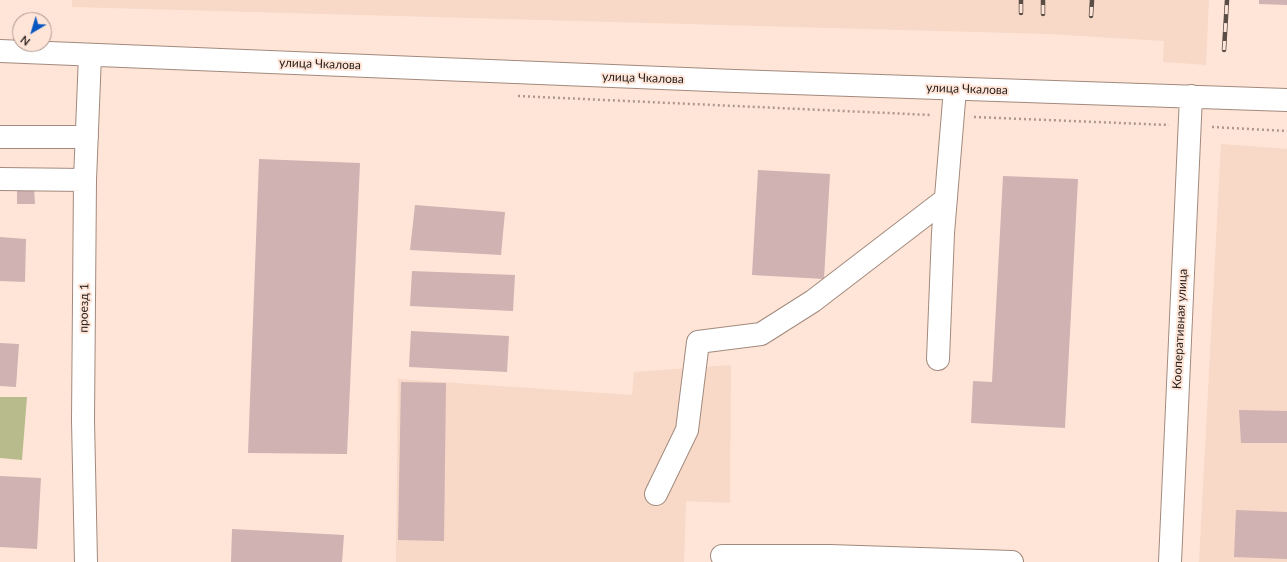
<!DOCTYPE html>
<html>
<head>
<meta charset="utf-8">
<style>
  body { margin:0 }
  #map { position:relative; width:1287px; height:562px; overflow:hidden; background:#ffe5d8; font-family:Lato,sans-serif }
  canvas { display:block }
  .north { position:absolute; left:12px; top:12px; width:40px; height:40px; box-sizing:border-box; background:#ffe5d8; border:1px solid #aa978d; border-radius:50%; rotate:218deg; font-size:11px; font-weight:700; line-height:16px; text-align:center; color:#2b221d }
  .north::after { content:''; display:block; margin:auto; width:14px; height:18px; background:#0757c1; clip-path:polygon(50% 0,100% 100%,50% 72%,0 100%) }
</style>
</head>
<body>
<div id="map">
<canvas width="1287" height="562"></canvas>
<div class="north">N</div>
</div>
<script>
const ctx = document.querySelector('canvas').getContext('2d');
ctx.lineJoin = 'round';
function fill(path, color) {
  ctx.fillStyle = color;
  ctx.fill(path, 'evenodd');
}
function poly(rows) {
  const path = new Path2D();
  for (const r of rows) {
    path.moveTo(r[0], r[1]);
    for (let i = 2; i < r.length; i += 2) path.lineTo(r[i], r[i + 1]);
  }
  return path;
}
function stroke(path, color, width, dash) {
  ctx.strokeStyle = color;
  ctx.lineWidth = width;
  ctx.lineCap = dash ? 'butt' : 'round';
  ctx.setLineDash(dash || []);
  ctx.stroke(path);
}
function drawText(font, color, halo, rows, align = 'center') {
  ctx.font = font + ' Lato,sans-serif';
  ctx.lineWidth = 4;
  ctx.setLineDash([]);
  ctx.textBaseline = 'middle';
  ctx.strokeStyle = halo;
  ctx.fillStyle = color;
  for (const [text, x, y, turn = 0] of rows) {
    ctx.save();
    ctx.translate(x, y);
    ctx.rotate((+turn || 0) * Math.PI / 180);
    ctx.textAlign = isNaN(turn) ? turn : align;
    if (halo) ctx.strokeText(text, 0, 0);
    ctx.fillText(text, 0, 0);
    ctx.restore();
  }
}
fill(poly([
  [72,0,1209,0,1206,65,1163,62,1164,41,1048,34,72,7],
  [1221,144,1287,149,1287,562,1199,562],
  [731,365,730,503,686,501,684,562,396,562,398,379,632,395,634,372]
]), '#f8d8c7');
fill(poly([
  [0,397,27,397,22,460,0,458]
]), '#b8bc8c');
fill(poly([
  [1259,0,1287,0,1287,5,1259,4],
  [259,159,360,163,347,454,248,453],
  [758,170,830,174,824,279,752,275],
  [1003,176,1078,179,1065,428,971,423,973,381,992,382],
  [17,186,34,187,35,204,17,204],
  [415,205,505,212,501,255,410,250],
  [0,237,26,239,25,282,0,281],
  [412,271,515,275,513,311,410,306],
  [411,331,509,336,507,372,409,367],
  [0,343,19,344,16,387,0,386],
  [401,382,446,383,444,541,398,540],
  [1239,410,1287,411,1287,443,1241,443],
  [0,476,41,478,37,549,0,547],
  [1236,510,1287,512,1287,559,1234,557],
  [232,529,344,535,342,562,231,562]
]), '#cfb2b1');
const minor = poly([
  [0,51,735,81,1287,100],
  [0,137,87,137],
  [0,179,85,180],
  [938,359,943,233,955,89],
  [656,494,687,430,698,342,761,334,813,301,946,199],
  [722,556,829,556,1012,562],
  [86,562,83,420,85,180,90,55],
  [1170,562,1191,96]
]);
stroke(minor, '#a18a7d', 24);
stroke(poly([
  [518,96,931,115],
  [974,117,1169,125],
  [1212,127,1287,131]
]), '#ac988e', 2.5, [2, 3]);
stroke(minor, '#fff', 22);
const rail = poly([
  [1021,13,1021,0],
  [1043,14,1043,0],
  [1091,16,1092,0],
  [1224,50,1227,0]
]);
stroke(rail, '#594d46', 4.5);
stroke(rail, '#ffe5d8', 3, [9]);
drawText('12px', '#2b221d', '#ffe5d8', [
  ["улица Чкалова",320,64,2],
  ["улица Чкалова",643,78,2],
  ["улица Чкалова",967,89,2],
  ["проезд 1",84,308,-89],
  ["Кооперативная улица",1180,329,-87]
]);
</script>
</body>
</html>
